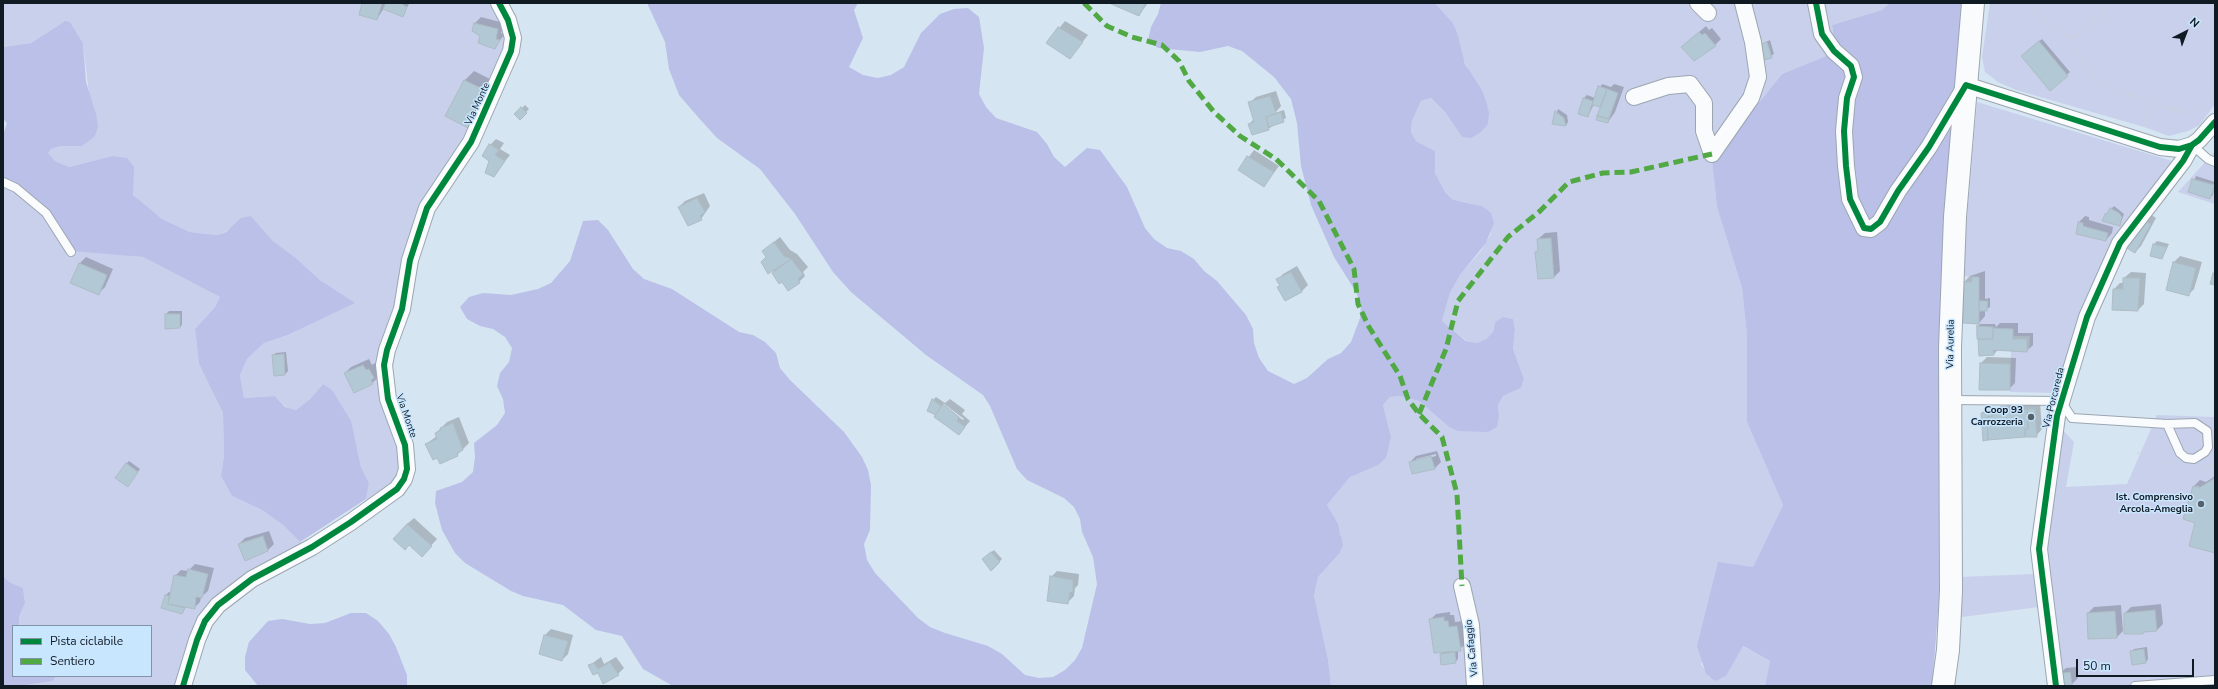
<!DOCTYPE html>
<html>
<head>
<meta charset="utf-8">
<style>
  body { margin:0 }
  #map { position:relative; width:2218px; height:689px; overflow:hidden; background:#d6e5f2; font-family:"Nunito Sans",sans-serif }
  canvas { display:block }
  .frame { position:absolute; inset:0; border:4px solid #101a23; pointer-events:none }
  .legend { position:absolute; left:12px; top:625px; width:140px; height:52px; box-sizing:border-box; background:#c9e6ff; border:1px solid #7f94a7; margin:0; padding:5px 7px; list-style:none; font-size:12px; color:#101a23 }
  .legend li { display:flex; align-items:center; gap:8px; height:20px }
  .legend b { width:20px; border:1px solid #7f94a7 }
  .north { position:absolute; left:2166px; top:12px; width:40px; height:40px; -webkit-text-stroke:3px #c9e6ff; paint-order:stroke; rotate:42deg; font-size:11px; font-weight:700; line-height:16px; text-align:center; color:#101a23 }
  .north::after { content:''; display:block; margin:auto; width:14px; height:18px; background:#101a23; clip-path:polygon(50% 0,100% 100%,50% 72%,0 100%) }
  .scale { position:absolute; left:2076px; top:659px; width:118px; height:18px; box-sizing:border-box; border:2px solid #101a23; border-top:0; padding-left:5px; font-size:12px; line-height:14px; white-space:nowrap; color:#101a23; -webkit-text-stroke:3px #c9e6ff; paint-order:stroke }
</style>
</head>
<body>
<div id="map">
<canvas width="2218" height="689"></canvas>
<div class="frame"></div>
<ul class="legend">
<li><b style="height:5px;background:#00873e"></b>Pista ciclabile</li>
<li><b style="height:5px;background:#51a943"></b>Sentiero</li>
</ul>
<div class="north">N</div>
<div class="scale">50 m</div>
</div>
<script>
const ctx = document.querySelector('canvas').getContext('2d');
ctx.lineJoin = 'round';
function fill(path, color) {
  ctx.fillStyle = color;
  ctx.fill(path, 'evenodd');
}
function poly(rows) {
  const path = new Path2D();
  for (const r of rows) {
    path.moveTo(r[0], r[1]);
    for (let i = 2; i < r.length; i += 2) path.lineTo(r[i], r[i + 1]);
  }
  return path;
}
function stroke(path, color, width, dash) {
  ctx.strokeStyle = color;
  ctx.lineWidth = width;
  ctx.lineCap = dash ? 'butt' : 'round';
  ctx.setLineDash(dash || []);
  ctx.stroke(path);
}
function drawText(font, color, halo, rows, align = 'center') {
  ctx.font = font + ' "Nunito Sans",sans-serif';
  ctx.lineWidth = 3;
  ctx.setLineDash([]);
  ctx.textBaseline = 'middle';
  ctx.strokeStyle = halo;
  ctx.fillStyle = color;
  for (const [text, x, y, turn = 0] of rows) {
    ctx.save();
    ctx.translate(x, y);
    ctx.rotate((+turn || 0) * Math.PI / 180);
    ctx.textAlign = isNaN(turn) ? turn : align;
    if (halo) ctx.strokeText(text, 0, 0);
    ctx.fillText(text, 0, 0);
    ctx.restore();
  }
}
fill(poly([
  [3,3,497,3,511,38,466,139,422,206,387,350,406,469,373,506,366,499,369,483,361,467,357,448,323,384,310,399,296,410,286,407,275,396,244,398,240,375,247,359,264,343,288,335,354,303,320,280,296,258,273,241,251,216,221,234,216,235,190,232,162,219,136,199,112,156,69,167,55,161,48,153,51,149,61,146,82,146,89,93,83,43,70,22,60,24,31,43,3,47],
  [1435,3,1889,3,1882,10,1832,25,1836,52,1782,74,1712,161,1717,207,1742,288,1747,335,1747,422,1783,505,1753,567,1701,664,1709,677,1726,676,1742,646,1770,661,1765,686,1331,686,1328,659,1314,597,1318,577,1339,554,1341,534,1327,505,1350,477,1359,472,1391,437,1383,405,1390,397,1400,396,1419,401,1449,427,1499,416,1498,405,1503,396,1521,388,1524,379,1513,349,1515,329,1513,319,1503,317,1495,322,1493,332,1486,339,1477,343,1467,341,1442,321,1450,293,1460,275,1481,251,1491,234,1482,206,1462,202,1452,199,1445,192,1435,173,1435,151,1416,141,1411,132,1412,121,1421,101,1431,98,1445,112,1462,137,1489,112,1482,90,1470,73,1461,54,1457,32,1453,23],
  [1990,3,2215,3,2215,104,2200,125,2188,131,2169,136,2144,127,2016,90,1998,82,1985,72,1982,57],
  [1977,102,2172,161,2125,227,2074,336,2055,393,2010,392,2011,351,2029,350,2030,336,1976,336,1977,277,1962,276],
  [2215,151,2215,204,2178,192,2208,159],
  [3,180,109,253,143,257,220,297,215,307,195,329,199,364,223,413,224,455,221,476,232,496,262,510,283,525,300,542,312,547,218,605,183,686,19,686,53,681,56,676,151,676,151,626,19,626,19,617,25,603,23,588,9,582,3,576],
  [2157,415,2215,417,2215,686,2063,686,2072,685,2071,673,2058,674,2042,548,2060,427,2074,442,2066,487,2127,484],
  [2034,574,2039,607,1962,617,1960,577]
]), '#c9d0ec');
fill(poly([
  [647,3,858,3,854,10,863,38,849,67,863,75,878,78,891,75,904,67,921,33,940,14,954,9,968,8,979,17,984,48,979,94,986,107,996,118,1037,132,1047,144,1054,157,1065,167,1087,148,1100,150,1127,187,1145,228,1154,239,1167,248,1181,251,1194,259,1204,271,1217,281,1246,315,1253,329,1254,343,1259,358,1268,371,1294,384,1307,378,1328,359,1341,353,1351,342,1360,318,1361,305,1356,292,1334,257,1311,205,1301,166,1297,123,1291,99,1274,77,1242,51,1228,46,1200,52,1158,48,1148,40,1151,27,1158,14,1161,3,1435,3,1453,23,1457,32,1465,64,1482,90,1486,101,1489,112,1488,124,1481,132,1471,138,1462,137,1445,112,1431,98,1421,101,1412,121,1411,132,1416,141,1435,151,1435,173,1445,192,1452,199,1462,202,1482,206,1491,213,1494,223,1486,243,1460,275,1450,293,1442,321,1466,341,1477,343,1486,339,1493,332,1495,322,1503,317,1513,319,1515,329,1513,349,1524,379,1521,388,1503,396,1498,405,1499,416,1497,427,1488,432,1458,431,1449,427,1419,401,1400,396,1390,397,1383,405,1391,437,1386,458,1378,465,1350,477,1327,505,1338,524,1343,545,1339,554,1318,577,1314,596,1328,659,1331,686,673,686,643,669,622,636,596,630,563,605,523,596,511,591,465,563,455,553,442,530,435,503,436,491,462,482,473,472,475,457,474,443,497,425,505,413,503,399,497,386,500,373,509,362,512,348,505,337,493,329,480,326,467,319,460,307,469,297,483,293,511,295,538,289,551,283,570,261,583,221,598,220,608,230,633,269,644,279,672,289,739,332,753,335,765,342,776,353,780,368,790,380,844,432,862,457,868,470,871,485,870,530,864,544,867,560,875,573,918,618,930,627,945,633,988,646,1002,654,1025,675,1039,678,1053,677,1065,670,1075,660,1082,648,1097,584,1093,557,1082,532,1080,519,1074,507,1064,498,1027,480,1017,469,990,406,983,395,926,355,851,292,833,272,795,214,760,169,717,138,698,117,679,95,669,69,665,42],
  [1889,3,1964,3,1941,397,1939,600,1932,686,1765,686,1770,661,1743,646,1726,676,1715,681,1706,674,1697,646,1718,562,1753,567,1783,505,1747,422,1747,335,1742,288,1717,207,1712,161,1782,74,1836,52,1832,25,1882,10],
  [65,21,70,22,83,43,86,82,96,114,98,126,95,136,82,146,61,146,51,149,48,153,55,161,69,167,112,156,127,158,134,167,133,195,162,219,190,232,216,235,221,234,226,232,241,218,251,216,273,241,296,258,320,280,355,303,288,335,264,343,247,359,240,375,244,398,275,396,285,407,296,410,310,399,323,384,332,390,351,421,361,467,369,483,366,499,300,542,283,525,262,510,232,496,221,476,224,455,223,413,199,364,195,329,215,307,220,297,143,257,72,251,47,212,3,180,3,135,7,123,3,119,3,47,31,43],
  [3,576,9,582,23,588,25,603,19,617,19,626,13,626,13,676,56,676,53,681,19,686,3,686],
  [351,613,366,613,378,621,389,634,396,647,407,675,407,686,258,686,245,670,245,657,249,642,268,621,282,619,310,624,325,623]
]), '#bac0e8');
fill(poly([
  [364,3,408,3,409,4,402,16,384,8,377,19],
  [1112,3,1148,3,1139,15],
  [481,17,504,23,501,33,505,34,494,48,473,30,475,23],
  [1065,21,1088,35,1070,58,1047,43],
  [1706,26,1709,30,1712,28,1721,39,1715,45,1689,41],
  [2042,39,2070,72,2051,89,2025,53],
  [1770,40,1774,54,1765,59,1760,45],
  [474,71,498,83,470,128,465,80],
  [1602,84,1611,87,1614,84,1624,87,1615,112,1608,122,1602,106,1594,104,1588,116,1579,114,1584,98,1587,95,1595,98],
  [1276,91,1281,106,1275,113,1284,110,1286,118,1268,129,1249,124,1254,119,1250,103,1256,97],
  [525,105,529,109,520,118,516,114],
  [1558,109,1567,115,1568,122,1566,125,1553,123],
  [496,139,504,143,500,149,510,155,493,176,490,161,490,145],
  [1254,150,1279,166,1264,186,1239,170],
  [2196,176,2215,182,2213,195,2210,198,2189,192],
  [704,193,710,206,701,219,679,207,685,201],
  [2114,206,2124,214,2120,225,2106,214],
  [2148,213,2156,218,2141,246,2135,252],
  [2085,216,2089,217,2089,220,2113,227,2112,233,2106,240,2077,233,2079,222],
  [1557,232,1560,271,1554,277,1536,253,1539,249,1538,239,1545,233],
  [780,237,790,250,797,254,808,267,803,272,805,276,799,282,782,280,779,282,763,251],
  [2157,241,2169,244,2162,258,2154,244],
  [2180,256,2202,262,2194,289,2188,295,2174,262],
  [86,257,113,269,105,287,99,293,71,283,80,263],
  [1297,266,1308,285,1302,291,1286,300,1278,287,1280,285,1277,280,1283,274],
  [1985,271,1985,299,1990,298,1990,307,1985,310,1985,316,1979,323,1964,322,1964,282,1970,276],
  [2131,272,2146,273,2144,304,2138,310,2114,289,2120,283,2124,283,2124,278],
  [169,311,182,311,182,325,180,327,166,314],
  [2000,323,2018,323,2018,333,2033,333,2033,345,2027,351,1999,349,1994,354,1978,327,1980,324,1995,324,1996,327],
  [286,352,288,371,285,374,273,355,276,353],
  [1987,357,2016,358,2015,383,2009,389,1981,363],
  [369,359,372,365,375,363,379,371,377,374,379,377,372,383,345,373,351,367],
  [936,397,945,403,950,399,965,410,962,414,970,421,959,434,937,415,933,400],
  [943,403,964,419,963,420,943,406],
  [2040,403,2042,429,2036,436,1984,439,1982,413,1985,410,1998,409,2001,406],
  [459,417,469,443,457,455,437,457,426,444,437,436,436,433,447,422],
  [1437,451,1441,462,1435,468,1413,473,1410,462,1416,456],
  [1436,454,1436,456,1416,461,1416,459],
  [129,461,140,469,130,483,126,464],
  [2215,476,2215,552,2196,522,2194,486,2200,480,2206,482],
  [2196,486,2204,488,2196,488],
  [414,518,437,539,428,549,407,524],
  [269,531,274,544,268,550,245,560,239,544,245,538],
  [994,550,1002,559,991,570,986,556],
  [195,564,214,568,208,591,201,597,200,602,194,608,186,606,182,613,162,607,166,595,169,592,171,593,175,576,181,570,188,571],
  [1057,571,1079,574,1078,585,1075,588,1074,596,1068,602,1051,577],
  [2161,604,2163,624,2157,630,2125,613,2131,607],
  [2121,605,2123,631,2117,637,2088,613,2094,607],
  [1450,612,1450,615,1454,615,1455,622,1463,621,1466,644,1458,650,1458,659,1455,662,1441,654,1444,651,1430,620,1436,614],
  [551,629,573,635,568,654,562,660,540,653,545,635],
  [2147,647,2148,659,2146,662,2131,652,2134,649],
  [601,657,604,664,616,657,624,668,618,674,598,672,590,665],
  [2076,667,2078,678,2072,684,2059,674,2066,668]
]), '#0003');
const building = poly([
  [362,3,382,3,377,20,359,15,362,3],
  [386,3,400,3,407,7,403,17,383,9,386,3],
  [1109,3,1146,3,1139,16,1109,3],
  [474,23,498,29,496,39,500,40,495,49,478,43,480,36,472,31,474,23],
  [1058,27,1083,42,1070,59,1046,43,1058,27],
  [1699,32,1702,35,1705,33,1716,46,1694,61,1681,47,1699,32],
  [2039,41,2068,76,2050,91,2021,56,2039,41],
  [1767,42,1772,58,1764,60,1759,45,1767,42],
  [464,80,489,92,470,129,445,116,464,80],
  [1598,86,1607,89,1601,107,1592,105,1598,86],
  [1607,89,1618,93,1609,119,1597,116,1607,89],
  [1270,96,1276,113,1266,117,1269,130,1252,135,1248,124,1254,122,1248,102,1270,96],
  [1583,98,1593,101,1588,117,1578,114,1583,98],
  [521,107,527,113,520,120,514,114,521,107],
  [1555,111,1564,118,1566,126,1552,124,1555,111],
  [1281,112,1284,122,1269,127,1266,117,1281,112],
  [1597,116,1609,119,1608,123,1596,120,1597,116],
  [489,144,499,150,495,155,505,161,494,177,485,173,489,161,482,156,489,144],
  [1247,156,1274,172,1264,187,1238,170,1247,156],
  [2192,179,2215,185,2210,199,2188,192,2192,179],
  [697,198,705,212,700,216,702,220,688,226,678,207,697,198],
  [2110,208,2119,213,2122,217,2120,226,2102,221,2105,214,2107,214,2110,208],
  [2143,220,2151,224,2135,253,2125,247,2143,220],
  [2078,222,2083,223,2083,226,2108,233,2106,241,2076,234,2078,222],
  [1551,238,1554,278,1538,279,1535,252,1538,251,1537,239,1551,238],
  [774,242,784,256,791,259,768,274,761,262,766,257,762,251,774,242],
  [2153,244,2167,247,2162,259,2150,256,2153,244],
  [791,259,803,274,798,279,800,283,788,291,782,282,779,284,772,273,791,259],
  [2173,262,2196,268,2189,296,2166,290,2173,262],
  [79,263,107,275,99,295,70,283,79,263],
  [1291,272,1302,292,1285,301,1277,287,1280,286,1276,279,1291,272],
  [2213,273,2215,274,2215,285,2210,284,2213,273],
  [1972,277,1979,277,1979,324,1963,323,1963,282,1972,282,1972,277],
  [2123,278,2140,278,2138,311,2112,310,2113,289,2123,289,2123,278],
  [1979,301,1988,301,1987,311,1979,311,1979,301],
  [165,314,180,314,180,328,165,329,165,314],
  [1977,326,1993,327,1993,339,1977,339,1977,326],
  [1993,328,2013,329,2013,339,2027,339,2027,352,1993,350,1994,355,1979,356,1978,339,1993,339,1993,328],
  [284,354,285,375,274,376,272,355,284,354],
  [1980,363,2010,364,2010,390,1979,390,1980,363],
  [363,365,366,370,369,369,374,378,371,380,373,384,354,393,344,373,363,365],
  [932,399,941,406,936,415,927,411,932,399],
  [943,404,959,417,957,421,965,427,959,435,934,417,943,404],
  [2027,409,2035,409,2037,437,2025,437,2025,429,2028,429,2027,409],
  [2027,409,2028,429,2025,429,2025,437,1988,440,1987,417,1993,416,1994,412,2027,409],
  [1994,412,1993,416,1987,417,1988,440,1983,441,1981,413,1994,412],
  [453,423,463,450,457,453,458,456,440,464,437,458,433,460,425,444,437,439,435,433,441,430,440,428,453,423],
  [1431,456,1435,469,1412,474,1409,462,1431,456],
  [126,463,138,472,128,487,115,478,126,463],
  [2215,478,2215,553,2189,546,2195,523,2183,519,2193,486,2199,488,2215,478],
  [407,524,432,546,422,557,409,545,405,550,393,539,407,524],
  [263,536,268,551,245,561,238,544,263,536],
  [991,552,1000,562,991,571,982,559,991,552],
  [188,569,208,574,202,598,196,597,195,609,168,604,174,575,186,577,188,569],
  [1050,576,1073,580,1073,592,1070,592,1068,604,1047,601,1050,576],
  [165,595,169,596,168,604,185,608,182,614,161,608,165,595],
  [2155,610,2157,631,2144,632,2143,634,2124,634,2124,613,2155,610],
  [2115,611,2117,638,2088,639,2087,613,2115,611],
  [1444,617,1444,621,1448,621,1449,627,1457,626,1461,651,1434,653,1429,619,1444,617],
  [544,635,568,641,562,661,539,654,544,635],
  [2144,649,2146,663,2132,665,2130,651,2144,649],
  [1455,652,1456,663,1441,665,1440,654,1455,652],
  [610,662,619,675,603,684,598,673,593,675,588,665,594,663,598,669,610,662],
  [2070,672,2072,685,2063,686,2058,674,2070,672]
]);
fill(building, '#b2c8d4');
stroke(building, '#aebcc4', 1);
const service = poly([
  [2192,145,2208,159,2215,162],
  [3,182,16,188,46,213,71,252],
  [1951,400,2061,401,2072,418,2167,424,2195,423,2207,431,2208,447,2205,452,2194,459,2186,458,2180,453,2167,424],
  [2135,686,2215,680]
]);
const minor = poly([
  [1698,3,1708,13],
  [1816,3,1822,34,1834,51,1851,66,1854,77,1847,98,1844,131,1846,166,1850,199,1864,228,1871,229,1880,222,1898,191,1929,147,1966,85,2160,147,2179,149,2192,145,2199,140,2215,122],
  [1634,97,1668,86,1690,84,1704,103,1704,131,1712,154],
  [1712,154,1751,98,1758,77,1753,42,1743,3],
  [1462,586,1471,625,1475,686],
  [183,686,197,640,205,621,218,605,252,579,312,547,351,522,397,489,404,479,407,469,405,445,388,399,384,365,387,350,402,309,410,260,427,208,471,142,511,51,513,38,508,20,499,3],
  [2056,686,2039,549,2057,416,2087,317,2120,243,2183,161,2192,145]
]);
const primary = poly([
  [1943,686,1948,650,1951,591,1950,348,1955,217,1973,3]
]);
stroke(service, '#9ba6b1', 10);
stroke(minor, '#9ba6b1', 18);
stroke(primary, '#9ba6b1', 24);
stroke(poly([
  [2029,3,2049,27,2073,38,2098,19,2110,3],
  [2189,3,2215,34],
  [2073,38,2083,62,2106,88,2186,113,2201,108,2215,90],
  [2144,127,2151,103],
  [2138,453,2175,465],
  [2204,466,2215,467]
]), '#ced3d7', 2.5, [1, 3]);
stroke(service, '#f9fbfd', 8);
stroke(minor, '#f9fbfd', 16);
stroke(primary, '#f9fbfd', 22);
stroke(poly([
  [1084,3,1107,26,1132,37,1162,45,1179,61,1189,81,1214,112,1240,136,1276,159,1319,201,1354,269,1358,304,1369,327,1400,376,1408,399,1419,414,1442,437,1457,494,1462,586],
  [1419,414,1446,349,1458,301,1508,237,1540,211,1569,182,1603,173,1631,172,1712,154]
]), '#51a943', 5, [10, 5]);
stroke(poly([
  [1816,3,1822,34,1834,51,1851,66,1854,77,1847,98,1844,131,1846,166,1850,199,1864,228,1871,229,1880,222,1898,191,1929,147,1966,85,2160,147,2179,149,2192,145,2199,140,2215,122],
  [183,686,197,640,205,621,218,605,252,579,312,547,351,522,397,489,404,479,407,469,405,445,388,399,384,365,387,350,402,309,410,260,427,208,471,142,511,51,513,38,508,20,499,3],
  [2056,686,2039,549,2057,416,2087,317,2120,243,2183,161,2192,145]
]), '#00873e', 6);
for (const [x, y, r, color] of [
  [2031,417,4,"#55616b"],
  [2201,504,4,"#55616b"]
]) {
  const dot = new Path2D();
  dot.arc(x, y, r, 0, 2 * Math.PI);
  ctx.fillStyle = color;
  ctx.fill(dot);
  stroke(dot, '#c9e6ff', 1.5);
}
drawText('10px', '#101a23', '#c9e6ff', [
  ["Via Monte",478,104,-65],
  ["Via Aurelia",1951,344,-89],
  ["Via Porcareda",2054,398,-76],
  ["Via Monte",406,416,71],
  ["Via Cafaggio",1472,648,-96]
]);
drawText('bold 10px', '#101a23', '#c9e6ff', [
  ["Coop 93",2023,411],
  ["Carrozzeria",2023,423],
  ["Ist. Comprensivo",2193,498],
  ["Arcola-Ameglia",2193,510]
], 'right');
</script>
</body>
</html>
